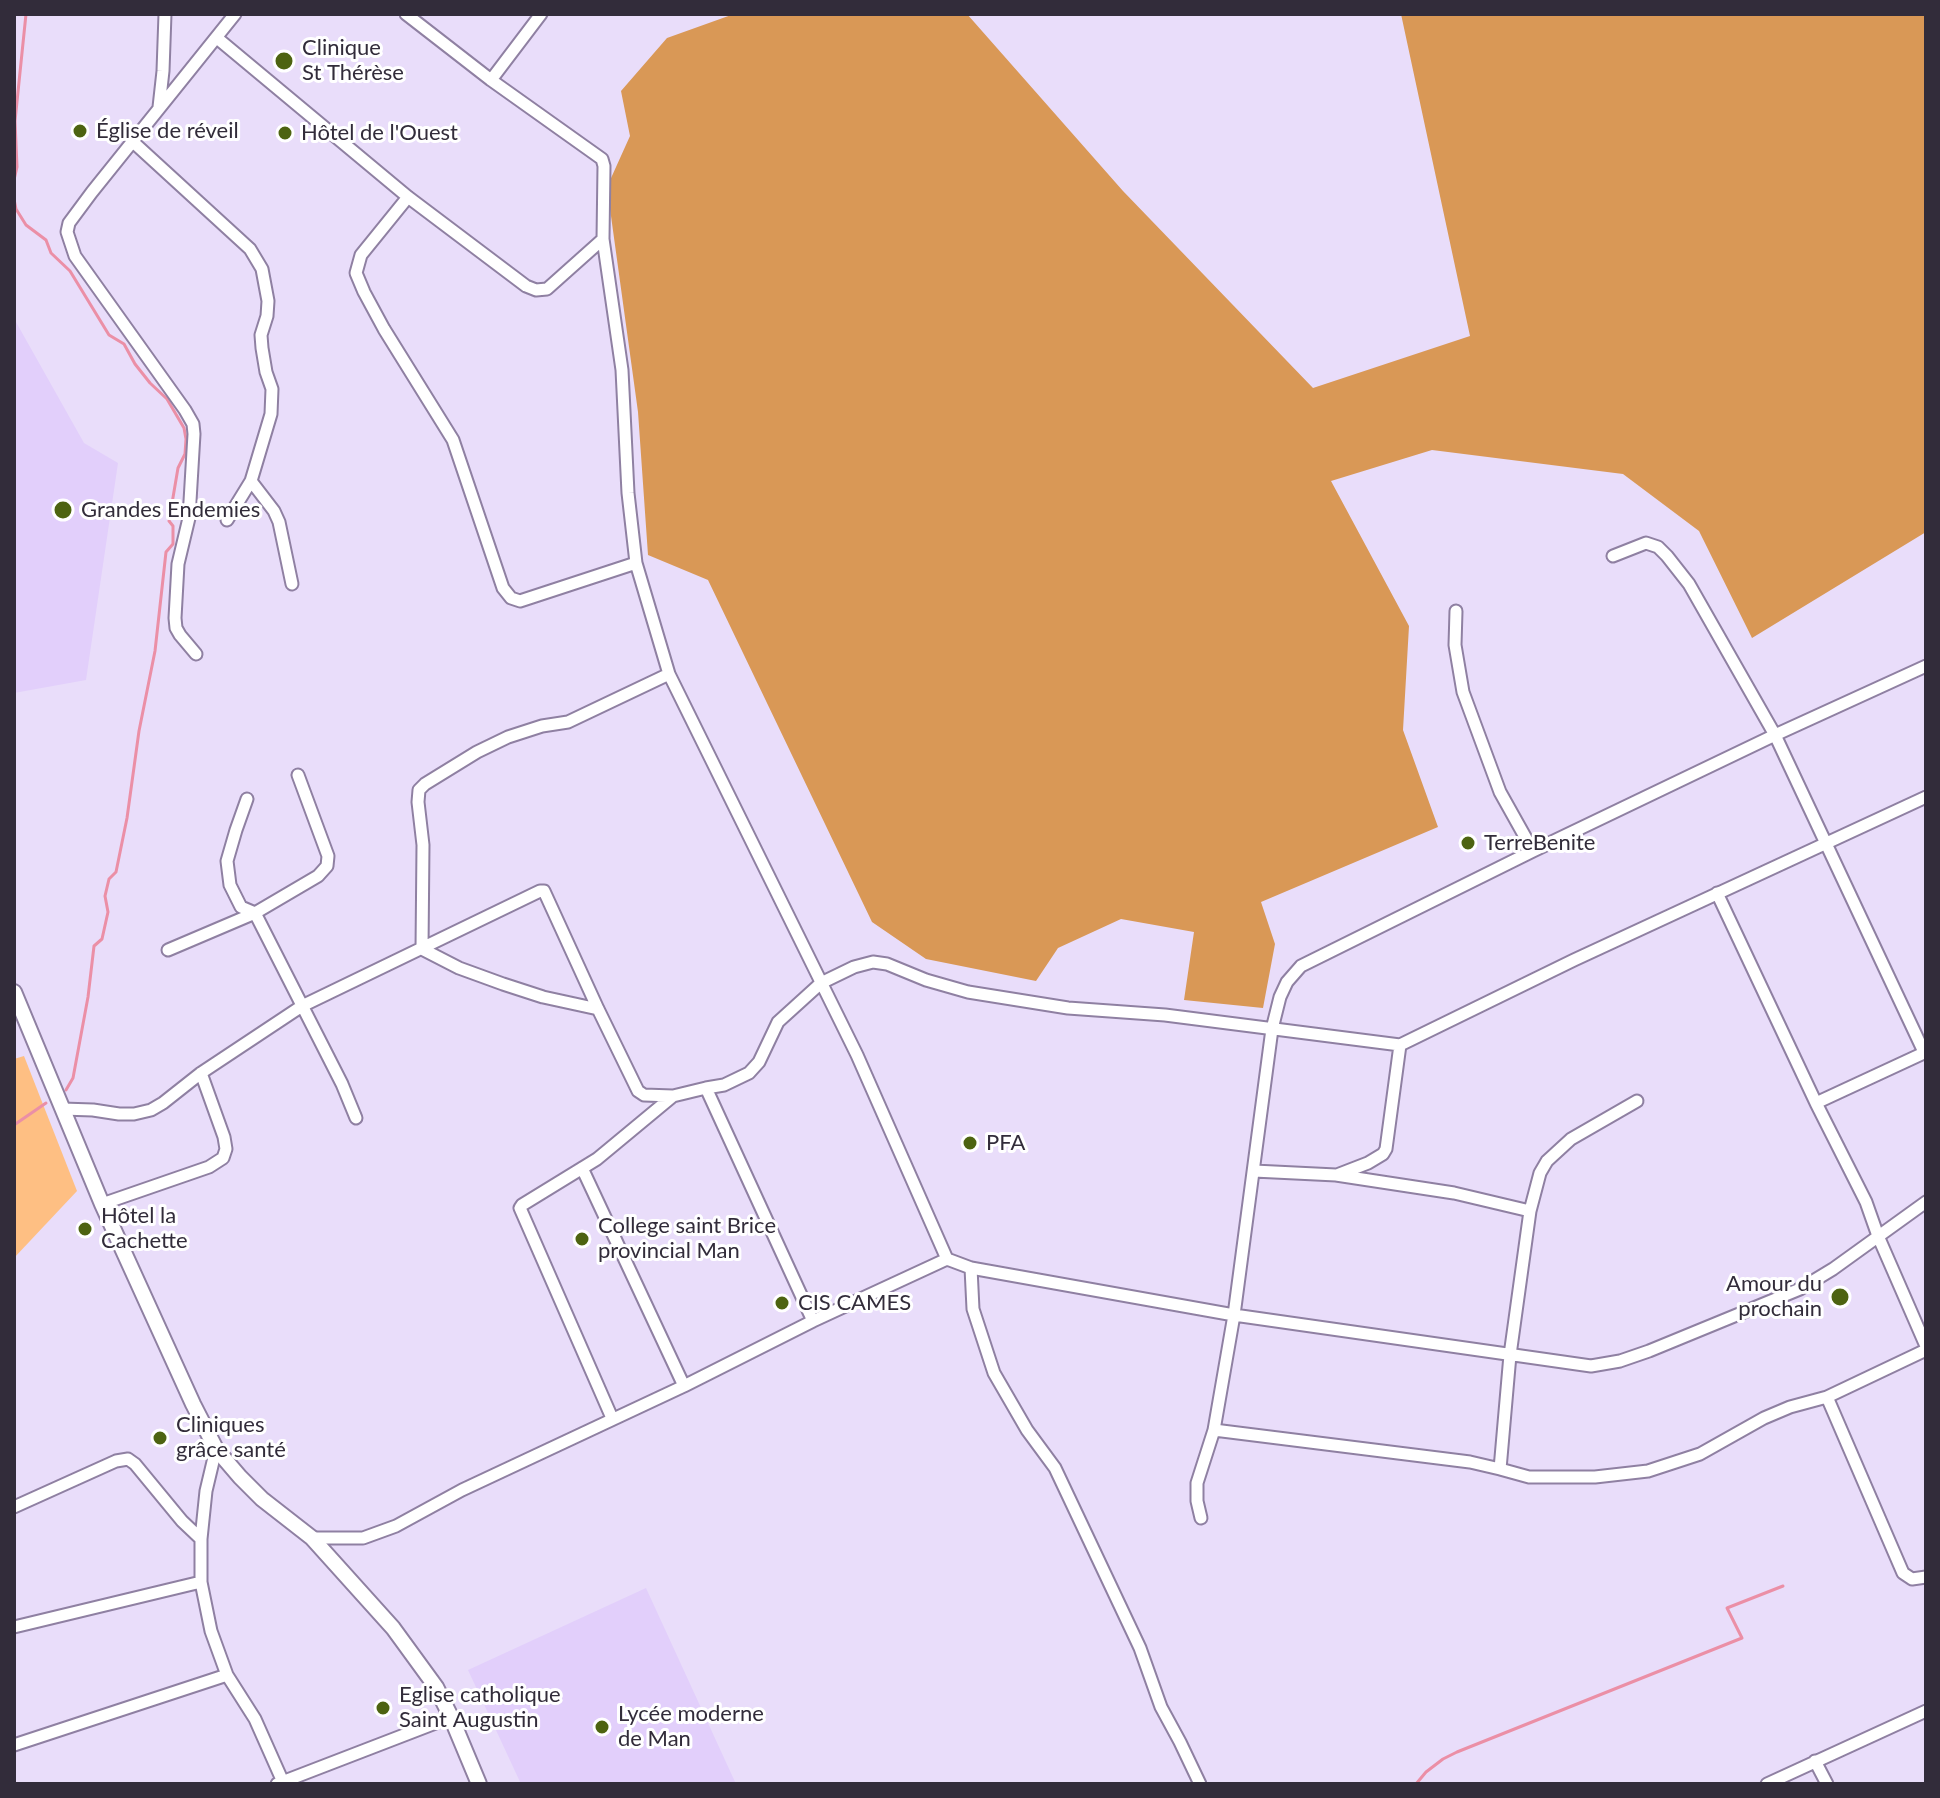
<!DOCTYPE html>
<html>
<head>
<meta charset="utf-8">
<style>
  body { margin:0 }
  #map { position:relative; width:1940px; height:1798px; overflow:hidden; background:#e9ddfa; font-family:Lato,sans-serif }
  canvas { display:block }
  .frame { position:absolute; inset:0; border:16px solid #322c3a; pointer-events:none }
</style>
</head>
<body>
<div id="map">
<canvas width="1940" height="1798"></canvas>
<div class="frame"></div>
</div>
<script>
const ctx = document.querySelector('canvas').getContext('2d');
ctx.lineJoin = 'round';
function fill(path, color) {
  ctx.fillStyle = color;
  ctx.fill(path, 'evenodd');
}
function poly(rows) {
  const path = new Path2D();
  for (const r of rows) {
    path.moveTo(r[0], r[1]);
    for (let i = 2; i < r.length; i += 2) path.lineTo(r[i], r[i + 1]);
  }
  return path;
}
function stroke(path, color, width, dash) {
  ctx.strokeStyle = color;
  ctx.lineWidth = width;
  ctx.lineCap = dash ? 'butt' : 'round';
  ctx.setLineDash(dash || []);
  ctx.stroke(path);
}
function drawText(font, color, halo, rows, align = 'center') {
  ctx.font = font + ' Lato,sans-serif';
  ctx.lineWidth = 6;
  ctx.setLineDash([]);
  ctx.textBaseline = 'middle';
  ctx.strokeStyle = halo;
  ctx.fillStyle = color;
  for (const [text, x, y, turn = 0] of rows) {
    ctx.save();
    ctx.translate(x, y);
    ctx.rotate((+turn || 0) * Math.PI / 180);
    ctx.textAlign = isNaN(turn) ? turn : align;
    if (halo) ctx.strokeText(text, 0, 0);
    ctx.fillText(text, 0, 0);
    ctx.restore();
  }
}
fill(poly([
  [16,322,84,443,118,463,86,680,14,693,14,323],
  [646,1588,736,1784,521,1784,468,1670]
]), '#e2cffb');
fill(poly([
  [24,1056,77,1191,14,1258,14,1059]
]), '#febf83');
fill(poly([
  [734,14,967,14,1123,191,1313,388,1470,336,1401,14,1926,14,1926,532,1752,638,1699,531,1623,474,1432,450,1331,481,1409,626,1403,730,1438,827,1261,902,1275,944,1263,1008,1184,1000,1194,932,1121,919,1058,948,1036,981,926,959,872,922,708,580,648,555,638,412,607,187,630,136,621,91,667,38]
]), '#d99856');
stroke(poly([
  [14,180,17,167,15,121,26,14],
  [14,199,16,209,26,225,46,240,51,253,70,271,109,335,124,344,135,364,150,383,167,399,184,428,186,439,185,454,178,468,169,521,173,526,173,544,166,552,155,651,139,731,127,818,116,872,109,879,105,896,108,912,102,939,94,946,88,997,73,1078,66,1090],
  [14,1125,46,1103],
  [1416,1784,1426,1772,1443,1759,1457,1752,1742,1638,1727,1608,1783,1586]
]), '#eb8fa6', 3);
const minor = poly([
  [406,14,491,80,602,159,604,166,603,239,622,370,628,493,636,563,669,674,857,1055,947,1259],
  [217,38,408,197,526,286,536,290,547,289,603,239],
  [491,80,541,14],
  [159,107,163,71,165,14],
  [132,141,250,249,262,269,268,301,267,316,261,335,262,348,266,372,272,389,271,414,251,481,227,520],
  [408,197,361,255,356,273,364,292,384,329,453,440,503,588,511,598,520,601,636,563],
  [251,481,274,511,279,522,292,584],
  [1613,556,1646,543,1658,547,1667,556,1689,584,1775,735,1924,1052],
  [1456,611,1455,645,1463,692,1500,792,1533,851],
  [196,654,180,635,176,628,175,618,178,564,189,518,194,434,193,424,185,410,75,256,67,232,69,223,92,192,235,14],
  [247,799,236,830,227,861,230,885,241,907,255,913,342,1084,356,1118],
  [1717,893,1816,1103,1866,1202,1878,1236,1926,1346],
  [168,950,255,913,318,876,327,866,328,856,298,775],
  [598,1009,543,997,503,984,459,968,422,949,423,845,418,802,419,790,425,784,477,752,508,737,542,726,568,722,669,674],
  [706,1088,724,1085,749,1073,759,1062,778,1022,821,983,854,967,873,962,887,964,926,980,968,992,1068,1008,1165,1015,1400,1045,1574,960,1926,797],
  [1816,1103,1926,1052],
  [62,1109,93,1110,119,1114,134,1114,151,1110,163,1103,201,1073,302,1006,540,891,544,891,598,1009,638,1091,644,1095,673,1096,706,1088,813,1321],
  [582,1168,684,1386],
  [1254,1171,1336,1175,1454,1193,1530,1211],
  [1337,1175,1368,1163,1383,1154,1386,1149,1400,1045],
  [102,1204,209,1167,223,1158,226,1149,224,1137,201,1073],
  [971,1268,973,1309,994,1373,1027,1430,1055,1468,1140,1648,1161,1707,1180,1742,1200,1784],
  [1827,1397,1903,1573,1912,1579,1926,1577],
  [612,1418,520,1208,522,1205,597,1159,673,1096],
  [1214,1430,1470,1462,1500,1469,1510,1355,1530,1211,1540,1173,1547,1161,1571,1139,1637,1101],
  [216,1449,206,1491,201,1539,201,1582,211,1631,227,1675,255,1719,283,1782],
  [1500,1469,1529,1477,1595,1477,1648,1471,1700,1454,1764,1418,1790,1407,1827,1397,1926,1350],
  [14,1507,116,1461,128,1459,135,1464,182,1521,201,1539],
  [1201,1518,1197,1501,1197,1483,1214,1430,1234,1315,1272,1029,1280,997,1287,982,1301,966,1533,851,1775,735,1926,666],
  [312,1538,363,1538,396,1526,462,1490,684,1386,813,1321,947,1259,971,1268,1234,1315,1591,1366,1620,1361,1649,1351,1800,1289,1833,1269,1926,1202],
  [14,1627,201,1582],
  [14,1745,227,1675],
  [1815,1761,1827,1784],
  [277,1784,451,1717],
  [1767,1784,1926,1711]
]);
const major = poly([
  [14,992,102,1204,193,1404,216,1449,240,1477,262,1499,312,1538,393,1628,436,1687,451,1717,479,1784]
]);
stroke(minor, '#8f80a2', 15);
stroke(major, '#8f80a2', 18);
stroke(minor, '#fff', 11);
stroke(major, '#fff', 14);
for (const [x, y, r, color] of [
  [284,61,10,"#4d6311"],
  [80,131,8,"#4d6311"],
  [285,133,8,"#4d6311"],
  [63,510,10,"#4d6311"],
  [1468,843,8,"#4d6311"],
  [970,1143,8,"#4d6311"],
  [85,1229,8,"#4d6311"],
  [582,1239,8,"#4d6311"],
  [1840,1297,10,"#4d6311"],
  [782,1303,8,"#4d6311"],
  [160,1438,8,"#4d6311"],
  [383,1708,8,"#4d6311"],
  [602,1727,8,"#4d6311"]
]) {
  const dot = new Path2D();
  dot.arc(x, y, r, 0, 2 * Math.PI);
  ctx.fillStyle = color;
  ctx.fill(dot);
  stroke(dot, '#fff', 3);
}
drawText('22px', '#322c3a', '#fff', [
  ["Clinique",302,48],
  ["St Thérèse",302,73],
  ["Église de réveil",96,131],
  ["Hôtel de l'Ouest",301,133],
  ["Grandes Endemies",81,510],
  ["TerreBenite",1484,843],
  ["PFA",986,1143],
  ["Hôtel la",101,1216],
  ["Cachette",101,1241],
  ["College saint Brice",598,1226],
  ["provincial Man",598,1251],
  ["Amour du",1822,1284,"right"],
  ["prochain",1822,1309,"right"],
  ["CIS CAMES",798,1303],
  ["Cliniques",176,1425],
  ["grâce santé",176,1450],
  ["Eglise catholique",399,1695],
  ["Saint Augustin",399,1720],
  ["Lycée moderne",618,1714],
  ["de Man",618,1739]
], 'left');
</script>
</body>
</html>
